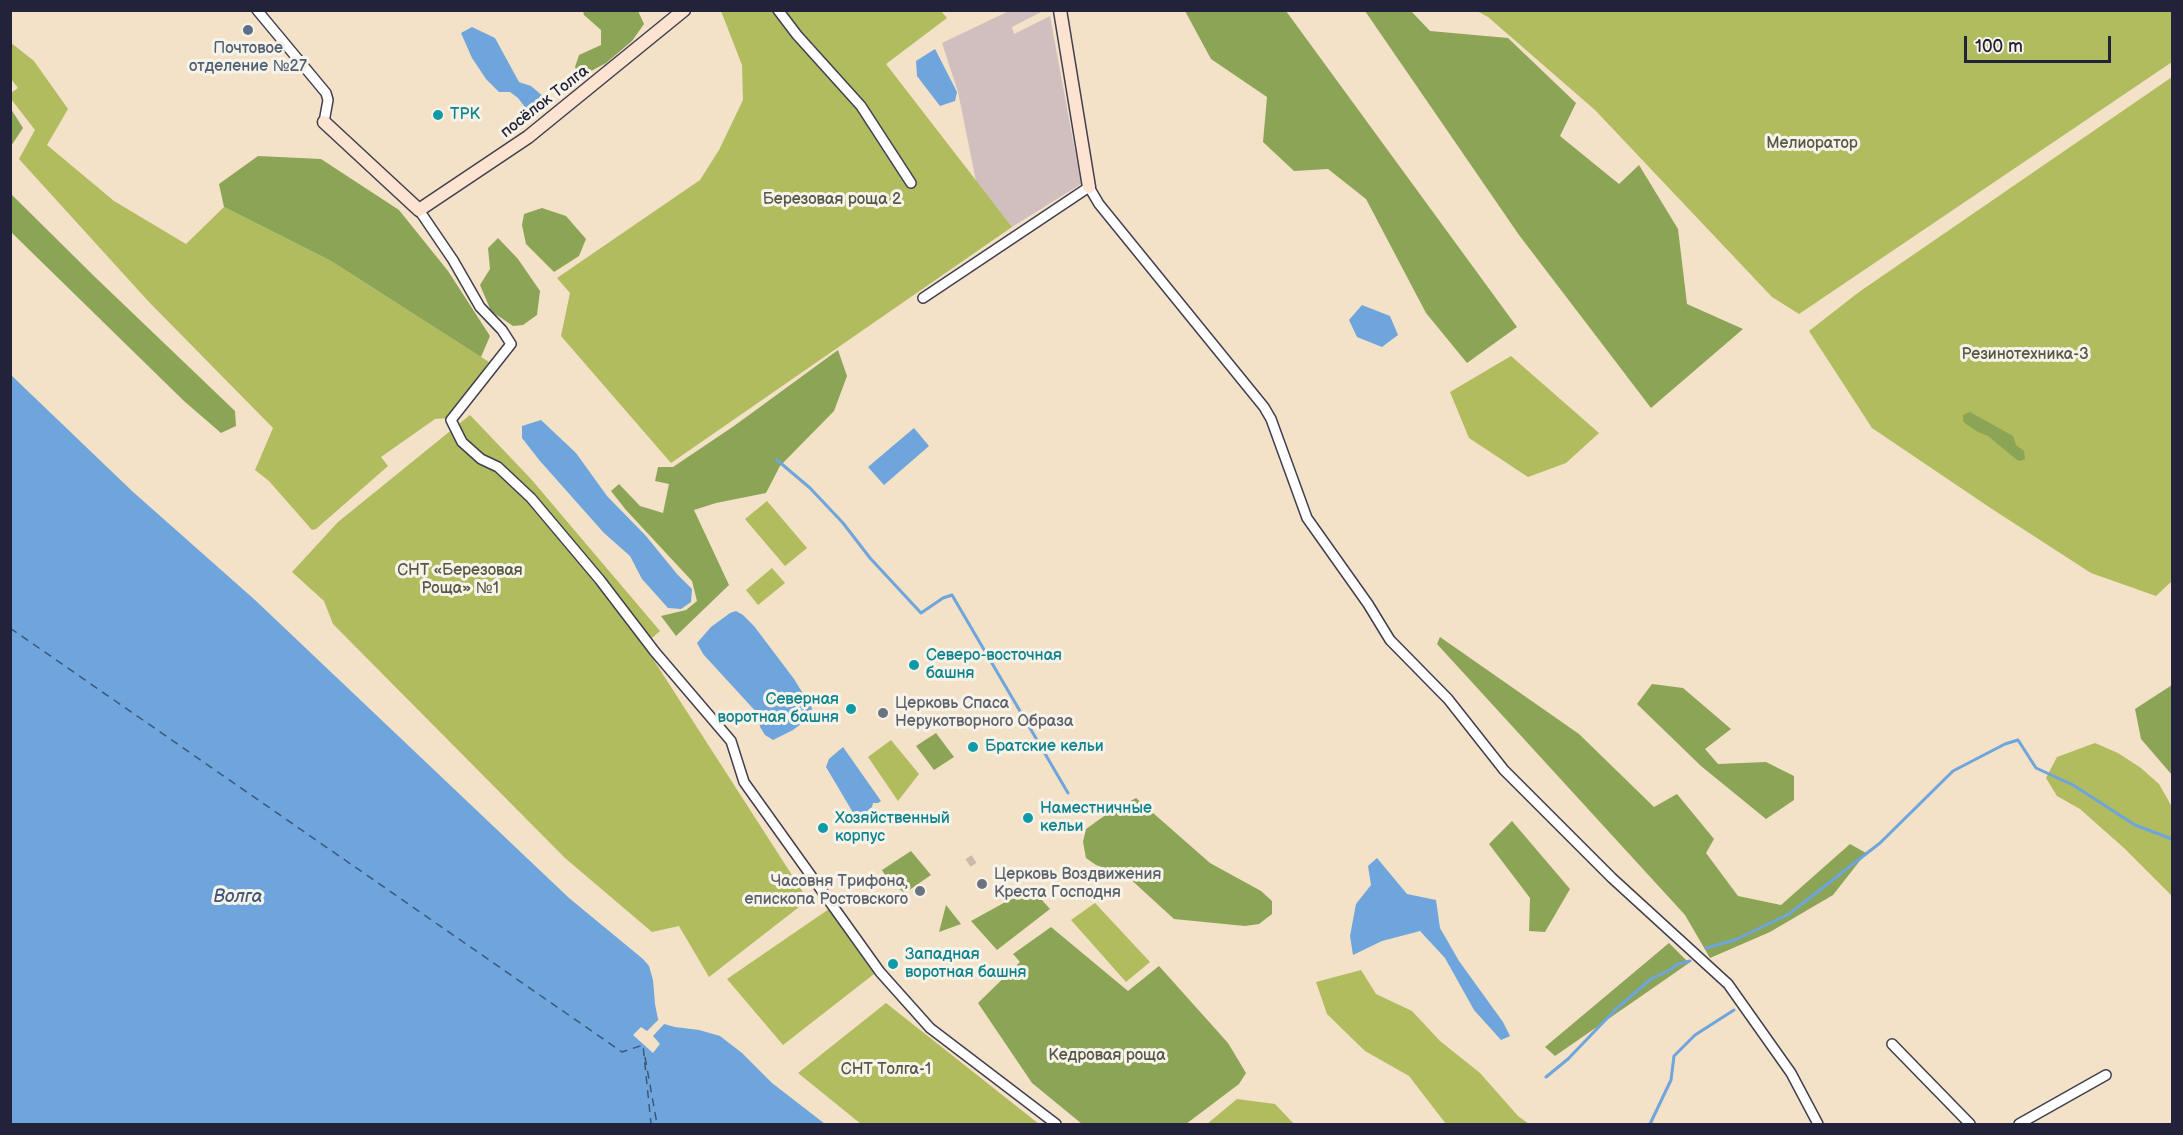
<!DOCTYPE html>
<html>
<head>
<meta charset="utf-8">
<style>
  body { margin:0 }
  #map { position:relative; width:2183px; height:1135px; overflow:hidden; background:#f3e1c8; font-family:"Balsamiq Sans",sans-serif }
  canvas { display:block }
  .frame { position:absolute; inset:0; border:12px solid #22223b; pointer-events:none }
  .scale { position:absolute; left:1964px; top:36px; width:147px; height:27px; box-sizing:border-box; border:3px solid #22223b; border-top:0; padding-left:8px; font-size:18px; line-height:21px; white-space:nowrap; color:#22223b; -webkit-text-stroke:4px #f7f3e8; paint-order:stroke }
</style>
</head>
<body>
<div id="map">
<canvas width="2183" height="1135"></canvas>
<div class="frame"></div>
<div class="scale">100 m</div>
</div>
<script>
const ctx = document.querySelector('canvas').getContext('2d');
ctx.lineJoin = 'round';
function fill(path, color) {
  ctx.fillStyle = color;
  ctx.fill(path, 'evenodd');
}
function poly(rows) {
  const path = new Path2D();
  for (const r of rows) {
    path.moveTo(r[0], r[1]);
    for (let i = 2; i < r.length; i += 2) path.lineTo(r[i], r[i + 1]);
  }
  return path;
}
function stroke(path, color, width, dash) {
  ctx.strokeStyle = color;
  ctx.lineWidth = width;
  ctx.lineCap = dash ? 'butt' : 'round';
  ctx.setLineDash(dash || []);
  ctx.stroke(path);
}
function drawText(font, color, halo, rows, align = 'center') {
  ctx.font = font + ' "Balsamiq Sans",sans-serif';
  ctx.lineWidth = 6;
  ctx.setLineDash([]);
  ctx.textBaseline = 'middle';
  ctx.strokeStyle = halo;
  ctx.fillStyle = color;
  for (const [text, x, y, turn = 0] of rows) {
    ctx.save();
    ctx.translate(x, y);
    ctx.rotate((+turn || 0) * Math.PI / 180);
    ctx.textAlign = isNaN(turn) ? turn : align;
    if (halo) ctx.strokeText(text, 0, 0);
    ctx.fillText(text, 0, 0);
    ctx.restore();
  }
}
fill(poly([
  [1009,11,1043,11,1012,27,1014,34,1050,16,1081,184,1012,227,976,181,958,92,942,43]
]), '#d1bfbf');
fill(poly([
  [940,10,947,18,886,64,1012,227,671,463,561,336,570,293,557,278,700,180,719,150,743,100,742,65,721,11],
  [1477,11,2172,11,2172,62,1799,314,1772,297,1595,110,1488,17],
  [10,42,34,61,68,109,47,145,114,201,186,244,224,207,331,261,489,362,448,418,435,419,381,457,388,466,316,529,312,530,269,481,255,470,273,428,149,302,19,159,35,130,11,99,11,93,18,88,11,79],
  [2172,77,2172,581,2156,596,2091,573,1992,509,1872,428,1809,331,1859,292],
  [1511,356,1599,433,1566,463,1528,477,1469,438,1450,392],
  [470,415,531,479,660,631,644,645,808,900,709,977,679,926,652,932,565,858,333,624,324,601,292,572,338,522],
  [767,501,807,548,785,566,745,519],
  [772,568,785,583,758,605,746,590],
  [891,740,919,774,898,801,868,757],
  [2095,743,2118,753,2141,768,2159,784,2172,807,2172,896,2124,848,2080,809,2057,796,2046,778,2057,757],
  [1095,903,1150,962,1126,982,1071,920],
  [829,909,874,974,783,1045,727,979],
  [1361,970,1376,994,1412,1011,1440,1041,1480,1073,1518,1116,1529,1124,1446,1124,1409,1076,1365,1051,1327,1014,1316,982],
  [886,1003,1039,1124,861,1124,798,1073],
  [1237,1099,1275,1104,1294,1124,1207,1124]
]), '#b0bc5e');
fill(poly([
  [583,11,638,11,644,24,632,41,606,63,580,77,575,67,579,55,601,45,601,30,584,15],
  [1185,11,1286,11,1517,327,1467,363,1426,313,1366,199,1328,169,1294,171,1263,142,1267,97,1211,59],
  [1365,11,1411,11,1430,31,1508,38,1576,103,1560,136,1619,184,1639,165,1678,229,1687,304,1743,329,1651,408,1519,235],
  [11,109,23,128,11,146,10,145],
  [258,156,321,159,399,210,448,271,490,336,481,357,331,261,224,207,219,184],
  [10,193,96,278,235,411,236,426,221,433,184,401,11,232],
  [542,208,566,216,586,239,579,256,554,272,526,244,522,225,524,214],
  [498,238,518,259,540,291,537,315,523,325,513,326,491,311,480,285,490,269,488,248],
  [838,350,847,376,834,411,780,466,766,493,716,503,694,510,729,585,676,636,661,616,686,610,697,601,692,581,626,510,611,491,619,484,640,506,663,513,669,484,655,481,658,467,673,467,734,426],
  [1970,412,2013,436,2016,445,2024,451,2025,459,2021,461,2017,460,1988,436,1978,432,1966,424,1963,421,1963,415],
  [1440,637,1579,734,1654,807,1677,794,1714,839,1706,853,1738,896,1781,905,1850,844,1866,853,1833,895,1770,932,1710,958,1685,915,1437,644],
  [1652,684,1683,688,1731,729,1705,749,1718,764,1766,762,1794,776,1794,800,1766,819,1701,766,1637,704],
  [2172,685,2172,775,2141,739,2135,709],
  [936,733,954,757,934,770,916,746],
  [1136,798,1210,863,1261,891,1272,901,1272,914,1259,924,1245,926,1174,919,1127,876,1096,865,1086,858,1083,842,1086,829,1107,814],
  [1512,821,1570,889,1545,932,1529,931,1530,898,1489,844],
  [911,851,931,875,905,893,889,882,882,870],
  [1031,888,1050,909,997,950,971,921],
  [946,905,961,924,939,932],
  [1051,927,1128,991,1159,966,1228,1043,1246,1073,1239,1084,1186,1124,1082,1124,1032,1083,978,1003,1020,962,1013,954],
  [1669,943,1689,963,1555,1056,1545,1047]
]), '#8ca455');
fill(poly([
  [472,27,495,38,519,82,531,86,544,97,544,106,528,111,518,98,510,92,499,92,486,79,472,58,461,33],
  [935,49,957,92,955,101,940,106,917,76,916,61],
  [1362,305,1390,316,1398,335,1382,347,1357,337,1349,320],
  [10,374,132,491,255,600,569,898,643,959,649,966,653,980,655,1004,658,1019,664,1024,675,1027,699,1030,720,1036,742,1053,772,1083,825,1124,11,1124],
  [541,420,576,453,607,496,646,536,677,574,692,589,691,602,681,609,668,608,642,579,630,556,604,533,540,461,522,438,522,426],
  [914,428,929,446,884,485,868,467],
  [736,611,743,615,754,626,794,679,812,708,810,717,793,730,773,740,765,735,760,727,759,715,703,654,697,643,711,627,730,613],
  [843,747,881,801,878,803,873,803,872,807,859,818,855,816,826,767,829,759],
  [1377,858,1407,894,1436,900,1440,928,1459,961,1503,1022,1510,1036,1501,1040,1474,1010,1445,958,1420,931,1382,941,1353,955,1350,936,1356,904,1371,885,1368,866]
]), '#6da5dc');
fill(poly([
  [661,1017,666,1022,653,1036,660,1044,653,1053,633,1035,641,1027,647,1031]
]), '#f3e1c8');
stroke(poly([
  [777,460,810,488,843,523,870,558,921,613,943,598,952,595,1068,793],
  [1706,948,1735,940,1789,914,1880,843,1953,771,2005,744,2018,740,2036,768,2073,785,2135,825,2172,839],
  [1546,1077,1568,1059,1616,1009,1651,979,1668,971,1678,964,1690,961],
  [1650,1124,1671,1080,1674,1056,1695,1035,1734,1010]
]), '#6da5dc', 3);
stroke(poly([
  [10,628,622,1052,643,1045,651,1124],
  [645,1057,657,1124]
]), '#40567b', 1.5, [8, 6]);
stroke(poly([
  [968,863,974,859]
]), '#c9bbac', 9, [9, 4.5]);
const street = poly([
  [257,10,326,93,328,100,324,122],
  [778,10,797,35,861,106,911,183],
  [419,210,453,260,480,307,502,330,511,344,451,420,462,442,481,459,498,467,531,498,600,580,655,652,731,741,744,782,880,972,930,1028,1056,1124],
  [923,298,1089,187,1099,204,1264,407,1271,419,1307,518,1368,604,1390,640,1448,699,1504,770,1612,878,1728,984,1791,1073,1818,1124],
  [1892,1044,1970,1124],
  [2019,1124,2106,1075]
]);
const secondary = poly([
  [1060,10,1089,187],
  [324,122,419,210,528,137,684,10]
]);
stroke(street, '#413f50', 12);
stroke(secondary, '#413f50', 15);
stroke(street, '#fff', 9);
stroke(secondary, '#fde4d1', 12);
for (const [x, y, r, color] of [
  [248,30,6,"#5c6f8a"],
  [438,115,6,"#0f9aa8"],
  [914,665,6,"#0f9aa8"],
  [851,709,6,"#0f9aa8"],
  [883,713,6,"#6b7280"],
  [973,747,6,"#0f9aa8"],
  [1028,818,6,"#0f9aa8"],
  [823,828,6,"#0f9aa8"],
  [982,884,6,"#6b7280"],
  [920,891,6,"#6b7280"],
  [893,964,6,"#0f9aa8"]
]) {
  const dot = new Path2D();
  dot.arc(x, y, r, 0, 2 * Math.PI);
  ctx.fillStyle = color;
  ctx.fill(dot);
  stroke(dot, '#f7f3e8', 2);
}
drawText('16px', '#4e5e75', '#f7f3e8', [
  ["Почтовое",248,49],
  ["отделение №27",248,67]
]);
drawText('16px', '#22223b', '#f7f3e8', [
  ["посёлок Толга",545,102,-38]
]);
drawText('16px', '#0d838f', '#f7f3e8', [
  ["ТРК",450,115],
  ["Северо-восточная",926,656],
  ["башня",926,674],
  ["Северная",839,700,"right"],
  ["воротная башня",839,718,"right"],
  ["Братские кельи",985,747],
  ["Наместничные",1040,809],
  ["кельи",1040,827],
  ["Хозяйственный",835,819],
  ["корпус",835,837],
  ["Западная",905,955],
  ["воротная башня",905,973]
], 'left');
drawText('16px', '#545847', '#f7f3e8', [
  ["Мелиоратор",1812,144],
  ["Березовая роща 2",832,200],
  ["Резинотехника-3",2025,355],
  ["СНТ «Березовая",460,571],
  ["Роща» №1",460,589],
  ["Кедровая роща",1107,1056],
  ["СНТ Толга-1",886,1070]
]);
drawText('16px', '#5b616d', '#f7f3e8', [
  ["Церковь Спаса",895,704],
  ["Нерукотворного Образа",895,722],
  ["Церковь Воздвижения",994,875],
  ["Креста Господня",994,893],
  ["Часовня Трифона,",908,882,"right"],
  ["епископа Ростовского",908,900,"right"]
], 'left');
drawText('italic 18px', '#40567b', '#f7f3e8', [
  ["Волга",238,897]
]);
</script>
</body>
</html>
